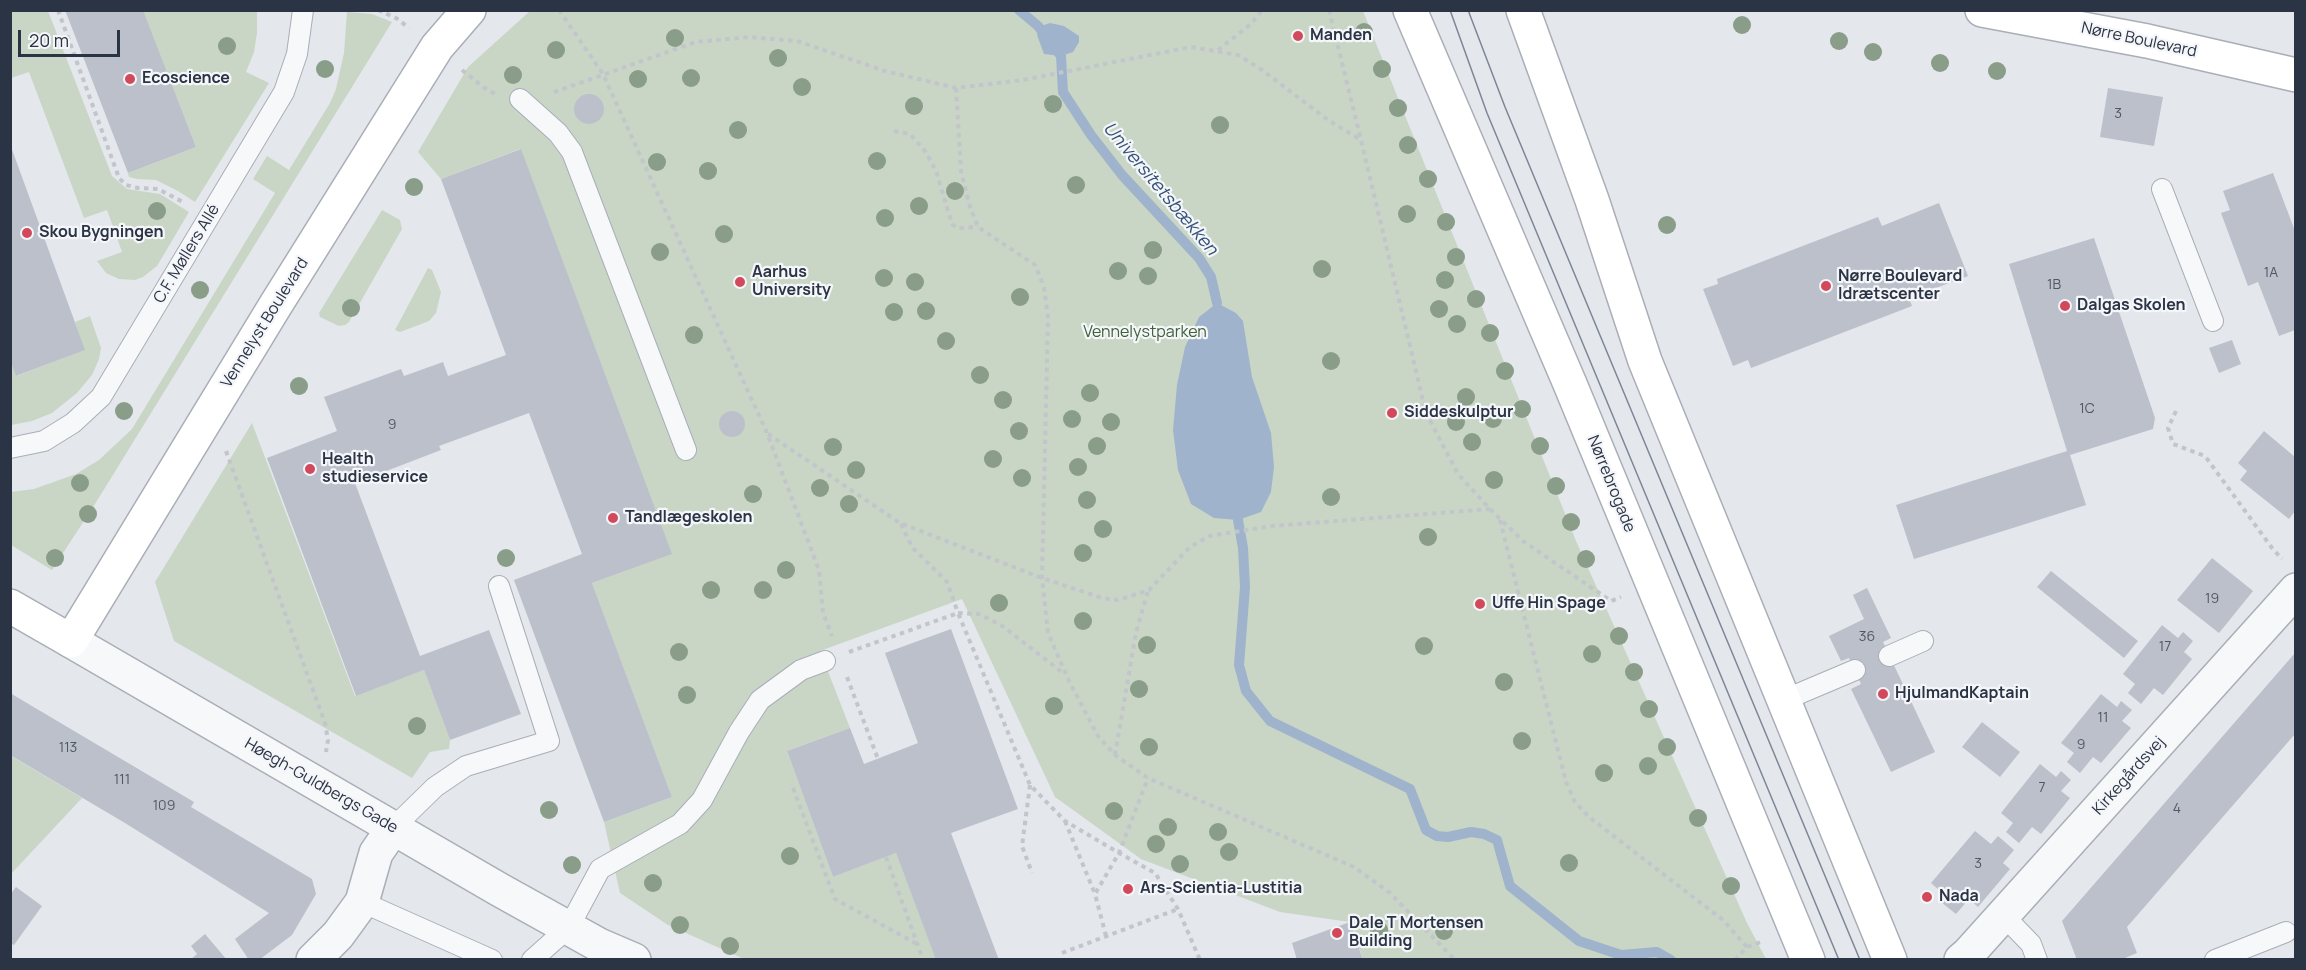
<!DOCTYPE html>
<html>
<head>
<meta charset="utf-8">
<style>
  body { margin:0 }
  #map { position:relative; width:2306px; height:970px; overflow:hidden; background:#e4e7ec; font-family:Manrope,sans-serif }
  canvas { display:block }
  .frame { position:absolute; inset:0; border:12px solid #2b3445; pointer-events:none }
  .scale { position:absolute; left:18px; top:30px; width:102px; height:27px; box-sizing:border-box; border:3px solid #2b3445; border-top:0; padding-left:8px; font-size:18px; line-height:21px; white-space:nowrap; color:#2b3445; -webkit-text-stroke:4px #f4f6f9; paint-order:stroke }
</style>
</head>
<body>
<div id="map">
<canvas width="2306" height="970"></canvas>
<div class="frame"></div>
<div class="scale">20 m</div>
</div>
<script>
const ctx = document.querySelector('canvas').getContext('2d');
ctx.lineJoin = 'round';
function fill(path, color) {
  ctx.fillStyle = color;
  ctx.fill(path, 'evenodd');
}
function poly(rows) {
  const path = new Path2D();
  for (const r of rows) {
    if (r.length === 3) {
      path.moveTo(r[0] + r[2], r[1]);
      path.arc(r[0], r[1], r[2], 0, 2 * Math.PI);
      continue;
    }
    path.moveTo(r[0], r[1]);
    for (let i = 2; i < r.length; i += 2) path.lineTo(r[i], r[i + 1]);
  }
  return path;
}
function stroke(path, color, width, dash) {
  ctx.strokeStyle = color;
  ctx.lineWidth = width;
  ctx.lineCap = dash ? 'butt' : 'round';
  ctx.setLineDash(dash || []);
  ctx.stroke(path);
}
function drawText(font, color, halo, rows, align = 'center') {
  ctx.font = font + ' Manrope,sans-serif';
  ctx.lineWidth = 4.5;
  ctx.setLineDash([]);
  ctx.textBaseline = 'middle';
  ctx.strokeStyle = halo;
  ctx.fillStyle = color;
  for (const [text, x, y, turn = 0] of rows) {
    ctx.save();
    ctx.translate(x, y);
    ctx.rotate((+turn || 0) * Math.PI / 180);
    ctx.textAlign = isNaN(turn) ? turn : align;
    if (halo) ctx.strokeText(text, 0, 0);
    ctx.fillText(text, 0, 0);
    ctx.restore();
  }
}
fill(poly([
  [11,10,48,11,112,176,127,189,160,194,189,212,157,266,143,277,135,280,119,279,106,273,97,261,122,252,107,210,84,218,29,72,11,78],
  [143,11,257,11,257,33,254,52,246,72,269,83,195,202,178,191,156,180,137,179,129,177,128,173,196,147],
  [530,11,1363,11,1576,541,1747,923,1766,959,1363,959,1350,922,1280,912,1141,859,1055,797,962,599,820,651,850,728,787,751,833,877,896,853,936,959,744,959,668,925,620,893,604,822,672,797,592,583,671,554,520,149,441,179,418,152,468,67],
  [347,12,372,14,392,22,95,504,52,570,11,545,11,492,34,489,76,474,99,460,132,429,275,193,253,179,267,156,289,170,330,103,336,89,344,53],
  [382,210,400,220,402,229,349,322,345,325,339,326,320,317,319,313],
  [428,268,432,270,441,292,436,313,429,321,416,326,400,332,395,330],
  [90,316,101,348,99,359,92,375,77,393,52,413,32,421,11,425,11,364,17,376,84,350,75,322],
  [252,423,355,696,424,670,450,740,449,749,430,752,412,778,174,641,155,582],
  [11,756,82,798,11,874]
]), '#c9d6c5');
fill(poly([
  [1050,23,1064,26,1079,36,1079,42,1073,52,1061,56,1044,54,1037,35,1041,26],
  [1217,303,1236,313,1243,321,1252,377,1271,433,1274,467,1271,492,1261,512,1238,520,1214,518,1191,504,1178,470,1173,430,1177,385,1185,347,1199,317]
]), '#9fb4cc');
stroke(poly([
  [1019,10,1038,26,1061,56,1063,92,1091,135,1122,175,1199,258,1211,277,1217,303],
  [1238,520,1243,548,1245,587,1239,665,1246,691,1270,721,1410,789,1426,830,1437,836,1448,837,1471,832,1484,834,1497,840,1510,886,1579,941,1621,955,1657,952,1671,960]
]), '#9fb4cc', 10);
fill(poly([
  [65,10,143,10,196,147,128,173],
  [2108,88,2163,97,2154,146,2100,137],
  [589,109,15],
  [10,144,85,350,16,376,10,360],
  [521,149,672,554,592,583,672,797,604,822,514,580,582,554,529,413,439,446,441,450,355,483,420,656,489,630,521,714,450,740,424,670,356,696,267,458,337,431,324,397,401,369,404,376,443,362,448,376,506,355,441,179],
  [2273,173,2295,231,2295,330,2279,336,2258,282,2248,286,2221,213,2230,210,2223,191],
  [1939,203,1968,276,1909,298,1912,306,1751,368,1748,360,1733,366,1703,289,1718,284,1717,279,1878,217,1882,226],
  [2094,238,2155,418,2153,429,2070,455,2086,505,1914,559,1896,505,2067,451,2009,264],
  [2232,340,2241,364,2219,373,2209,348],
  [732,424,13],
  [2264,431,2295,457,2295,511,2289,519,2240,480,2247,471,2238,463],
  [2212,558,2253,591,2219,633,2177,600],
  [2051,571,2138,641,2124,658,2037,587],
  [1867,588,1891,638,1883,642,1935,752,1891,772,1851,689,1861,684,1849,658,1841,661,1829,636,1864,619,1853,595],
  [2162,625,2178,638,2183,632,2193,641,2184,652,2192,659,2163,695,2154,688,2141,704,2128,693,2135,684,2123,674],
  [951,629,1018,809,951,833,999,960,936,960,896,853,833,877,787,751,850,728,864,764,918,743,885,653],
  [2295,653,2295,734,2127,927,2137,953,2120,960,2077,960,2062,921],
  [10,693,194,802,191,807,312,879,316,894,292,935,259,960,249,960,235,939,269,913,125,823,10,755],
  [2101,694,2117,707,2121,701,2132,710,2122,721,2131,728,2101,763,2093,757,2080,773,2067,762,2074,753,2061,743],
  [1982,722,2020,752,2000,777,1962,747],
  [2040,764,2056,777,2061,771,2071,780,2061,791,2070,798,2041,834,2032,827,2019,843,2006,832,2013,823,2001,813],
  [1975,831,1991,844,1998,836,2014,850,2003,863,2010,869,1978,907,1969,899,1956,914,1941,902,1946,896,1931,883],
  [16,887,42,906,14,945,10,943,10,895],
  [1350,922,1363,960,1297,960,1292,943],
  [205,934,227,960,190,960,197,954,191,946]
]), '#bbc0ca');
const lane = poly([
  [520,99,558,133,572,152,686,450],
  [2162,189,2213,321],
  [10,448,44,441,73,423,101,397,284,92,297,54,303,10],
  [1889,656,1923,641],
  [1784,700,1855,670],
  [394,827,435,787,466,766,549,741,499,586],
  [362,902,492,960],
  [2003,915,2031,944,2037,960],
  [532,960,569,927,600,869,680,824,702,800,739,732,760,700,801,670,825,661],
  [2215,960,2286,932]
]);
const street = poly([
  [71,641,500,890,599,945,634,960],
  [313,960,338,935,362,902,376,853,394,827],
  [1961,960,1968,954,2296,590]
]);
const secondary = poly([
  [1410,10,1570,384,1808,960],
  [1523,10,1592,200,1645,361,1890,960],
  [1982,10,2147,41,2296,75],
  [10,606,71,641,275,306,437,47,469,10]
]);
stroke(lane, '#a9aeb7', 22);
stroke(street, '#a9aeb7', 36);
stroke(secondary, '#a9aeb7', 36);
stroke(poly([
  [58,10,119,178,126,185,138,188,158,189,185,203],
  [378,10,396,18,409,28],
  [559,10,603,74,767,433,819,570,823,613,832,636],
  [1329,10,1361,140],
  [1218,50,1251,24,1262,10],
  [462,70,483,87,495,94],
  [956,88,961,171,970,207,978,227,1035,265,1044,287,1048,318,1042,578,1048,633,1070,683,1098,736,1115,755,1148,778,1354,867,1390,893,1455,960],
  [554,92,696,42,749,37,797,41,885,71,956,88,1023,80,1191,47,1238,55,1262,70,1328,120,1361,140,1426,413,1458,474,1490,509,1523,541,1611,601,1621,597],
  [894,131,910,134,925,151,936,171,952,224,957,228,978,227],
  [2176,411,2168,428,2173,444,2205,456,2272,548,2282,559],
  [768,434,900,523,1042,578,1102,598,1118,600,1149,590,1190,547,1209,536,1272,526,1490,509],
  [226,451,325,723,328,740,326,752],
  [1500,520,1566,782,1575,802,1589,817,1723,920,1747,947],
  [901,524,912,547,947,582,958,613,979,614,1001,625,1063,673],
  [849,652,958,613,1030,785,1065,821,1119,853,1155,873,1178,909,1200,960],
  [847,677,878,759],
  [1115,755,1136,633,1148,591],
  [1030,785,1022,846,1032,873],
  [793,788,835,899,917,944],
  [1065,821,1095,894],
  [886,857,923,960],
  [1106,936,1095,894,1119,853,1148,778],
  [1062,953,1178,909],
  [1735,960,1747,947,1764,941]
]), '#c2c5cb', 4, [4.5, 4.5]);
stroke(lane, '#f7f8fa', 20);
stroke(street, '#f7f8fa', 33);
stroke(secondary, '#fff', 33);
stroke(poly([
  [1450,10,1487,113,1839,960],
  [1468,10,1505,107,1860,960]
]), '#7d8696', 1.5);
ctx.fillStyle = '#899d89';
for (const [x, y] of [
  [1742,25],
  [1364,32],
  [675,38],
  [1839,41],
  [227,46],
  [556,50],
  [1873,52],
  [778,58],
  [1940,63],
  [325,69],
  [1382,69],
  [1997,71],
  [513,75],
  [691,78],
  [638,79],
  [802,87],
  [1053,104],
  [914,106],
  [1398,108],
  [1220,125],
  [738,130],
  [1408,145],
  [877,161],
  [657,162],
  [708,171],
  [1428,179],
  [1076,185],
  [414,187],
  [955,191],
  [919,206],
  [157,211],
  [1407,214],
  [885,218],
  [1446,222],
  [1667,225],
  [724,234],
  [1153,250],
  [660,252],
  [1456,257],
  [1322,269],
  [1118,271],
  [1148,276],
  [884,278],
  [1445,280],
  [915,282],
  [200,290],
  [1020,297],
  [1476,299],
  [351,308],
  [1439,309],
  [926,311],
  [894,312],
  [1457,324],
  [1490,333],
  [694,335],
  [946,341],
  [1331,361],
  [1505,371],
  [980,375],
  [299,386],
  [1090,393],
  [1466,397],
  [1003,400],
  [1522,409],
  [124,411],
  [1072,419],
  [1493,419],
  [1111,422],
  [1456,422],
  [1019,431],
  [1472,442],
  [1097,446],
  [1540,446],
  [833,447],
  [993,459],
  [1078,467],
  [856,470],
  [1022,478],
  [1494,480],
  [80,483],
  [1556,486],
  [820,488],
  [753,494],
  [1331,497],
  [1087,500],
  [849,504],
  [88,514],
  [1571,522],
  [1103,529],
  [1428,537],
  [1083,553],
  [55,558],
  [506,558],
  [1586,559],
  [786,570],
  [711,590],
  [763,590],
  [999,603],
  [1083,621],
  [1619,636],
  [1147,645],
  [1424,646],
  [679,652],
  [1592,654],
  [1634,672],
  [1504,682],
  [1139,689],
  [687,695],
  [1054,706],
  [1649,709],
  [417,726],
  [1522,741],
  [1149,747],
  [1667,747],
  [1648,766],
  [1604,773],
  [549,810],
  [1114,811],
  [1698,818],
  [1168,827],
  [1218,832],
  [1156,844],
  [1229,852],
  [790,856],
  [1569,863],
  [1180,864],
  [572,865],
  [653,883],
  [1731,886],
  [680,925],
  [1379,930],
  [1444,931],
  [730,946]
]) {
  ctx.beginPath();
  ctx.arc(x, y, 9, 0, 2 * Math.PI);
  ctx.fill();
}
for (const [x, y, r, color] of [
  [1298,36,6,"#d1495b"],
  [130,79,6,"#d1495b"],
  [27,233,6,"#d1495b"],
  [740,282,6,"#d1495b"],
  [1826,286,6,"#d1495b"],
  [2065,306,6,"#d1495b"],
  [1392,413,6,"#d1495b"],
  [310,469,6,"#d1495b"],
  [613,518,6,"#d1495b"],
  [1480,604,6,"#d1495b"],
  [1883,694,6,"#d1495b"],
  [1128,889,6,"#d1495b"],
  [1927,897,6,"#d1495b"],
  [1337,933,6,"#d1495b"]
]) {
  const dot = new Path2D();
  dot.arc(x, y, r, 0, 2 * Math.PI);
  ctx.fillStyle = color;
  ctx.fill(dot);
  stroke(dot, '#f4f6f9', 2);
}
drawText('14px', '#4f5766', null, [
  ["3",2118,114],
  ["1A",2271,273],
  ["1B",2054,285],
  ["1C",2087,409],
  ["9",392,425],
  ["19",2212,599],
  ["36",1867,637],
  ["17",2165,647],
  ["11",2103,718],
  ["9",2081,745],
  ["113",68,748],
  ["111",122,780],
  ["7",2042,788],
  ["109",164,806],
  ["4",2177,809],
  ["3",1978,864]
]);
drawText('bold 16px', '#2b3445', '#f4f6f9', [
  ["Manden",1310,36],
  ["Ecoscience",142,79],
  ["Skou Bygningen",39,233],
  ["Aarhus",752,273],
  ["University",752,291],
  ["Nørre Boulevard",1838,277],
  ["Idrætscenter",1838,295],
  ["Dalgas Skolen",2077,306],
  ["Siddeskulptur",1404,413],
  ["Health",322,460],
  ["studieservice",322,478],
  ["Tandlægeskolen",625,518],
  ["Uffe Hin Spage",1492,604],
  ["HjulmandKaptain",1895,694],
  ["Ars-Scientia-Lustitia",1140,889],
  ["Nada",1939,897],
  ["Dale T Mortensen",1349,924],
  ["Building",1349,942]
], 'left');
drawText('16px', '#2b3445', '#f4f6f9', [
  ["Nørre Boulevard",2139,40,12],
  ["C.F. Møllers Allé",187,254,-59],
  ["Vennelyst Boulevard",265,323,-58],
  ["Nørrebrogade",1611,484,68],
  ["Kirkegårdsvej",2129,776,-48],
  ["Høegh-Guldbergs Gade",321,786,30]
]);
drawText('16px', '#3f6138', '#f4f6f9', [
  ["Vennelystparken",1145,333]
]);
drawText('italic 18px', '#34527a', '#f4f6f9', [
  ["Universitetsbækken",1160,189,50]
]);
</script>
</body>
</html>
